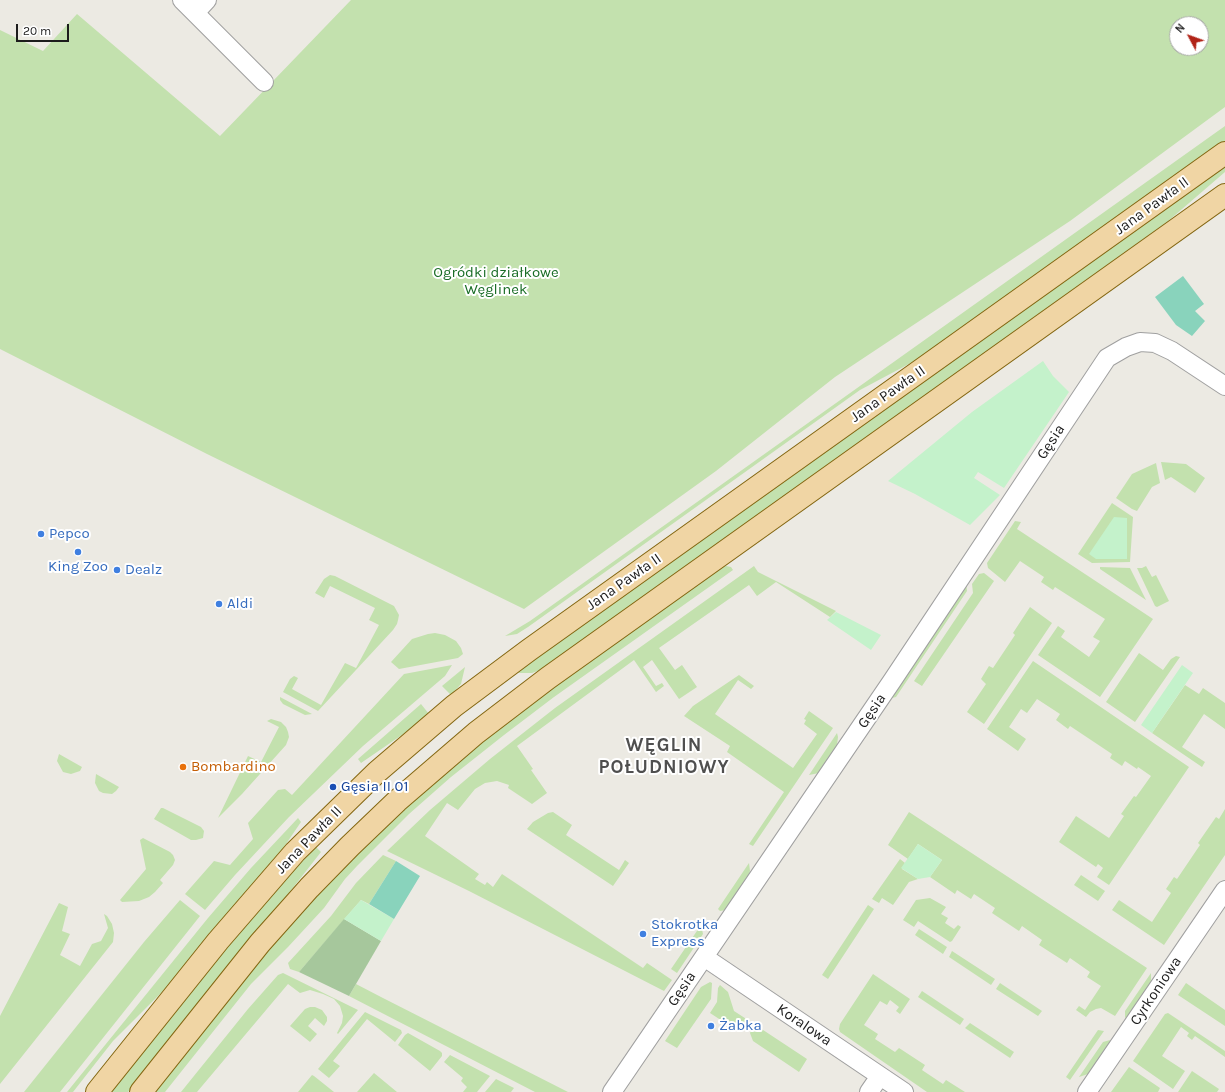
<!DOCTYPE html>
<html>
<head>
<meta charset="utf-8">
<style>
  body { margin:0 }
  #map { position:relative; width:1225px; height:1092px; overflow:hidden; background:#eceae3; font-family:Karla,sans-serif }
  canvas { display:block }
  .north { position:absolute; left:1169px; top:16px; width:40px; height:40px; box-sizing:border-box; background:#fff; border:1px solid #a4a4a4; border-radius:50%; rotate:311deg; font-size:11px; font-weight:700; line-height:16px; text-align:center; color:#1c1c1c }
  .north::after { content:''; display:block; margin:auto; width:14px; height:18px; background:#b12317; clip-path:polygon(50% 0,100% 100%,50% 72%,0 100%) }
  .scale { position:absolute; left:16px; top:24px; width:53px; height:18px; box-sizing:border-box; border:2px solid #1c1c1c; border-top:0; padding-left:5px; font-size:12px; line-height:14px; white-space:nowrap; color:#1c1c1c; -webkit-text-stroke:3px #fff; paint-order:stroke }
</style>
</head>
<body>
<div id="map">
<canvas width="1225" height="1092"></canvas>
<div class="north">N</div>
<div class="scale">20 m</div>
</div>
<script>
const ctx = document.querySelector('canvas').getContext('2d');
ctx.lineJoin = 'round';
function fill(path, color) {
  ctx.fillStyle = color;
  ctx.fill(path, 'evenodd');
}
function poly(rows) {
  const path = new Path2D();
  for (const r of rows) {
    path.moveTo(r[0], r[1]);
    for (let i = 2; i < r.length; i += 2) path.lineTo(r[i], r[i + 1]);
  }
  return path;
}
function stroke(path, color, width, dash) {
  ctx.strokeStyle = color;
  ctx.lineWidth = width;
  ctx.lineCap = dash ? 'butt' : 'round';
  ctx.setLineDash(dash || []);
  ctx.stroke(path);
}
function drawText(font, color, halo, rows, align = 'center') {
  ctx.font = font + ' Karla,sans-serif';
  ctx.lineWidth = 4;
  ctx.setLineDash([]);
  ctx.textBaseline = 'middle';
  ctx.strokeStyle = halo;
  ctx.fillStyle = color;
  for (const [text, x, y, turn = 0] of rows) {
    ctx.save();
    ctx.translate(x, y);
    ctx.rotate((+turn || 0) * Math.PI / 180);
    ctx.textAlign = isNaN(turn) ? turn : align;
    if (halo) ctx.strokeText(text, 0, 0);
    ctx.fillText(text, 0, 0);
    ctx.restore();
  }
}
fill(poly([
  [351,0,1225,0,1225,107,1070,221,835,377,716,471,524,609,207,454,0,349,0,30,43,51,77,14,220,136],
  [1177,24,1201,24,1201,48,1177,48],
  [1225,126,1225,141,922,357,860,390,528,627,517,634,505,636,530,621],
  [1225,166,1225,172,1167,222,543,669,532,673,519,673,518,672,519,670],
  [1161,462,1186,464,1205,478,1195,493,1171,477,1165,480],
  [1156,463,1160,483,1152,487,1137,511,1132,509,1116,498,1132,474],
  [1112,503,1133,517,1130,562,1092,563,1078,554],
  [1015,521,1021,522,1017,529,1153,619,1100,697,1038,655,1058,626,1065,631,1061,637,1089,657,1100,641,1093,637,1105,619,1055,587,1053,590,1041,582,1044,577,1020,561,1005,582,988,568,987,563],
  [726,566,731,567,733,570,554,697,504,735,451,777,409,814,357,866,345,879,324,908,288,947,251,984,165,1092,153,1092,243,979,305,906,396,814,508,719,720,568],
  [754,566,758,572,836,611,830,617,776,582,757,596,749,585,659,648,675,670,682,665,697,687,679,699,652,660,643,667,656,686,662,683,664,686,656,692,634,660,517,746,533,769,531,770,547,793,532,804,508,788,509,785,497,781,485,783,475,789,458,810,447,803,425,836,479,874,475,879,485,885,487,882,493,887,502,874,643,968,647,963,672,980,664,991,469,891,387,851,430,810,490,759,555,708],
  [1146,566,1152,577,1156,575,1169,601,1157,607,1155,606,1137,568,1142,568],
  [1100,567,1130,568,1146,600,1100,569],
  [984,573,994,581,922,686,914,681,973,593,972,584,979,574],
  [330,575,335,576,394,606,399,615,398,620,397,624,393,630,318,711,283,692,290,679,294,676,298,678,292,689,321,705,345,663,356,668,379,625,369,620,375,608,330,586,324,598,315,593,324,579],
  [966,583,967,591,896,697,892,698,890,696],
  [1030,607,1052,623,984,724,967,712,986,684,981,679,989,666,993,668,1015,635,1013,633],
  [435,633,445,635,456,641,461,648,463,654,458,658,399,669,391,662,412,639,428,634],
  [1139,653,1163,670,1171,659,1176,656,1180,657,1135,722,1106,702],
  [1033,661,1189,767,1109,885,1097,877,1103,868,1098,864,1096,867,1059,842,1076,816,1109,838,1124,816,1121,814,1134,796,1136,797,1151,776,1138,767,1137,769,1125,761,1122,766,1110,758,1112,754,1070,726,1068,729,1056,720,1060,714,1037,699,1027,713,1021,709,1009,727,1026,739,1018,751,987,729],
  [452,665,445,676,363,746,289,817,235,875,205,910,185,894,214,861,230,865,253,839,248,823,278,790,285,789,292,795,404,674],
  [465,667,461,684,451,695,442,686],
  [739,675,754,686,751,689,738,680,715,714,793,768,817,734,804,724,806,720,804,719,809,711,833,728,753,846,749,844,784,792,727,752,730,746,684,716,693,706],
  [1185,685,1199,694,1203,688,1225,703,1225,729,1204,714,1182,747,1205,762,1202,767,1152,733],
  [280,697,312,714,305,715,283,704,280,700],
  [421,704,429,714,412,728,361,763,358,759],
  [271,719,281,722,286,727,288,732,289,737,286,745,242,794,218,818,248,756,261,762,279,727,267,721],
  [837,733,838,737,837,745,819,773,809,775],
  [59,754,82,767,80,771,71,774,63,772,57,761],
  [96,774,119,787,116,791,112,794,103,793,99,791,95,783],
  [161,808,163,808,201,827,204,831,203,838,196,840,191,840,154,819],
  [1225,809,1225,855,1164,945,1112,910,1119,900,1152,922,1171,893,1166,889,1174,877,1177,879,1200,845,1198,843,1216,817,1219,819],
  [553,812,572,825,566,835,619,870,625,860,629,863,613,886,527,829,533,822,548,813],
  [909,812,1147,968,1115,1016,1101,1008,1096,1009,1090,1012,1086,1017,1076,1010,1079,1006,1085,1010,1101,986,1087,977,1090,972,1070,958,1067,963,1039,945,1042,940,1022,926,1019,931,992,913,995,908,974,894,971,899,957,890,955,894,930,877,942,860,918,844,908,859,888,845],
  [298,818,301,822,275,860,171,983,113,1041,73,1092,67,1092,208,918,251,868],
  [143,838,170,852,173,855,175,860,173,865,160,880,163,883,155,892,149,897,139,901,122,902,120,900,146,869,140,840],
  [316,847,321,852,270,917,128,1092,110,1092,223,951,298,866],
  [383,855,396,861,369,904,361,900,299,972,290,969,288,963,331,916,356,883],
  [900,859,905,863,902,869,918,879,909,882,893,905,882,898,879,903,872,899],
  [749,863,750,871,749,875,726,910,720,911,718,909],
  [1081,875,1105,891,1098,901,1074,885],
  [930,898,946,907,941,914,948,918,945,923,954,929,958,925,961,927,952,941,950,942,918,921,914,927,903,920,916,900],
  [180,900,200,916,60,1092,24,1092,144,942],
  [59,903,68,907,62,931,70,934,60,955,80,966,92,944,101,941,108,928,104,914,107,916,112,924,114,933,113,942,0,1084,0,1016],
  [868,905,874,909,828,979,822,975],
  [701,925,703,934,677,973,671,969],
  [919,929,947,947,943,954,915,935],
  [952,951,995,979,991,985,949,957],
  [283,973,358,1010,338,1034,337,1033,342,1023,343,1016,340,1006,334,999,323,994,310,990,300,993,288,984,197,1092,181,1092,248,1009,278,975],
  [1151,973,1151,981,1148,986,1128,1016,1125,1018,1125,1011],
  [873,974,910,999,900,1014,896,1011,899,1007,890,1000,887,1005,880,1001,864,1025,878,1034,875,1039,895,1052,899,1048,925,1065,922,1070,943,1084,946,1080,965,1092,927,1092,840,1032,839,1029,840,1024],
  [710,982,712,983,711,999,677,1048,665,1041,701,987],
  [1000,983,1042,1011,1038,1016,996,989],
  [1186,983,1225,1010,1225,1026,1178,995],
  [356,984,381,997,568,1092,535,1092,349,996],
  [720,985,728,992,734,1011,751,1022,745,1030,740,1031,736,1030,710,1013,717,1002,718,988],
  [922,991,964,1019,960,1025,918,997],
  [310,1007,315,1007,322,1010,327,1017,327,1021,324,1026,315,1018,308,1026,317,1034,310,1042,290,1026,305,1009],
  [365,1012,401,1030,402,1033,395,1042,367,1019,333,1061,340,1066,329,1078,318,1069],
  [1168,1013,1225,1051,1225,1057,1195,1036,1192,1040,1187,1036,1189,1033,1181,1027,1162,1056,1185,1071,1173,1089,1133,1061,1165,1014],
  [970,1023,1014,1052,1010,1058,965,1028],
  [754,1024,807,1059,799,1072,753,1041,750,1033],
  [1098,1030,1104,1031,1070,1080,1066,1077],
  [408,1033,440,1051,442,1053,442,1056,430,1071,398,1045,405,1035],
  [1110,1040,1109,1044,1088,1074,1079,1077,1103,1042],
  [450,1055,490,1076,477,1092,463,1092,467,1087,461,1081,463,1078,444,1062],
  [1129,1067,1160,1088,1158,1092,1111,1092],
  [1192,1071,1219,1089,1217,1092,1178,1092],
  [374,1073,397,1092,357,1092],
  [312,1075,314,1076,334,1092,298,1092],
  [496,1079,514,1088,511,1092,485,1092]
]), '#c3e1ae');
fill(poly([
  [344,919,381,941,349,996,299,972]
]), '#a6c79c');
fill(poly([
  [1043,361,1053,376,1069,392,1004,488,978,472,974,478,1000,495,970,525,915,494,888,481,972,412],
  [1114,517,1127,518,1127,559,1096,559,1089,554],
  [836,612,881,635,871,650,827,620],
  [1182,665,1193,673,1152,733,1141,725],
  [918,844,942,860,930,877,918,879,901,868],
  [361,900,394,919,381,941,344,919]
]), '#c4f2cb');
fill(poly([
  [1183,276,1204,304,1195,311,1205,321,1192,336,1176,325,1155,297],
  [396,861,420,876,394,919,369,904]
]), '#89d3bc');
const minor = poly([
  [182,0,264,82],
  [195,13,207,0],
  [704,957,904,1092],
  [612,1092,892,681,1107,358,1126,347,1140,342,1155,343,1172,351,1225,386],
  [869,1092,880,1076],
  [1087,1092,1225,890]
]);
const major = poly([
  [97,1092,218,941,295,852,377,772,454,706,529,650,1225,153],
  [141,1092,260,943,309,888,350,846,397,801,476,733,548,678,1225,195]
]);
stroke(minor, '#a0a0a0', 20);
stroke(major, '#836611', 24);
stroke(minor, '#fff', 18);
stroke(major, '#f0d5a4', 22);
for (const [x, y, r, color] of [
  [41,534,4,"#3f7fe0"],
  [78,552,4,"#3f7fe0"],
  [117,570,4,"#3f7fe0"],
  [219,604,4,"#3f7fe0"],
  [183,767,4,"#e8710a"],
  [333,787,4,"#1a4fb4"],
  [643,934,4,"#3f7fe0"],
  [711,1026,4,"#3f7fe0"]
]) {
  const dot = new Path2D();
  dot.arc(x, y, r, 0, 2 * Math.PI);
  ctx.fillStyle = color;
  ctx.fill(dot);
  stroke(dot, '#fff', 1.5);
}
drawText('15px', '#1c1c1c', '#fff', [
  ["Jana Pawła II",1152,206,-36],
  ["Jana Pawła II",888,394,-35],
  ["Gęsia",1051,442,-57],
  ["Jana Pawła II",624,582,-35],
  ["Gęsia",872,711,-56],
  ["Jana Pawła II",309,840,-46],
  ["Gęsia",682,989,-56],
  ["Cyrkoniowa",1156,991,-56],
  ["Koralowa",804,1025,34]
]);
drawText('15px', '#186c25', '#fff', [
  ["Ogródki działkowe",496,273],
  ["Węglinek",496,290]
]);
drawText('15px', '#366cbe', '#fff', [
  ["Pepco",49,534],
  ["King Zoo",78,567,"center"],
  ["Dealz",125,570],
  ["Aldi",227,604],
  ["Stokrotka",651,925],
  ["Express",651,942],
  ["Żabka",719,1026]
], 'left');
drawText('15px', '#c56008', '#fff', [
  ["Bombardino",191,767]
], 'left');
drawText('15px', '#164399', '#fff', [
  ["Gęsia II 01",341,787]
], 'left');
ctx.letterSpacing = '1px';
drawText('bold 19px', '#4f4f4f', '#fff', [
  ["WĘGLIN",664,746],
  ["POŁUDNIOWY",664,768]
]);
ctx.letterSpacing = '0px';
</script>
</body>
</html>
